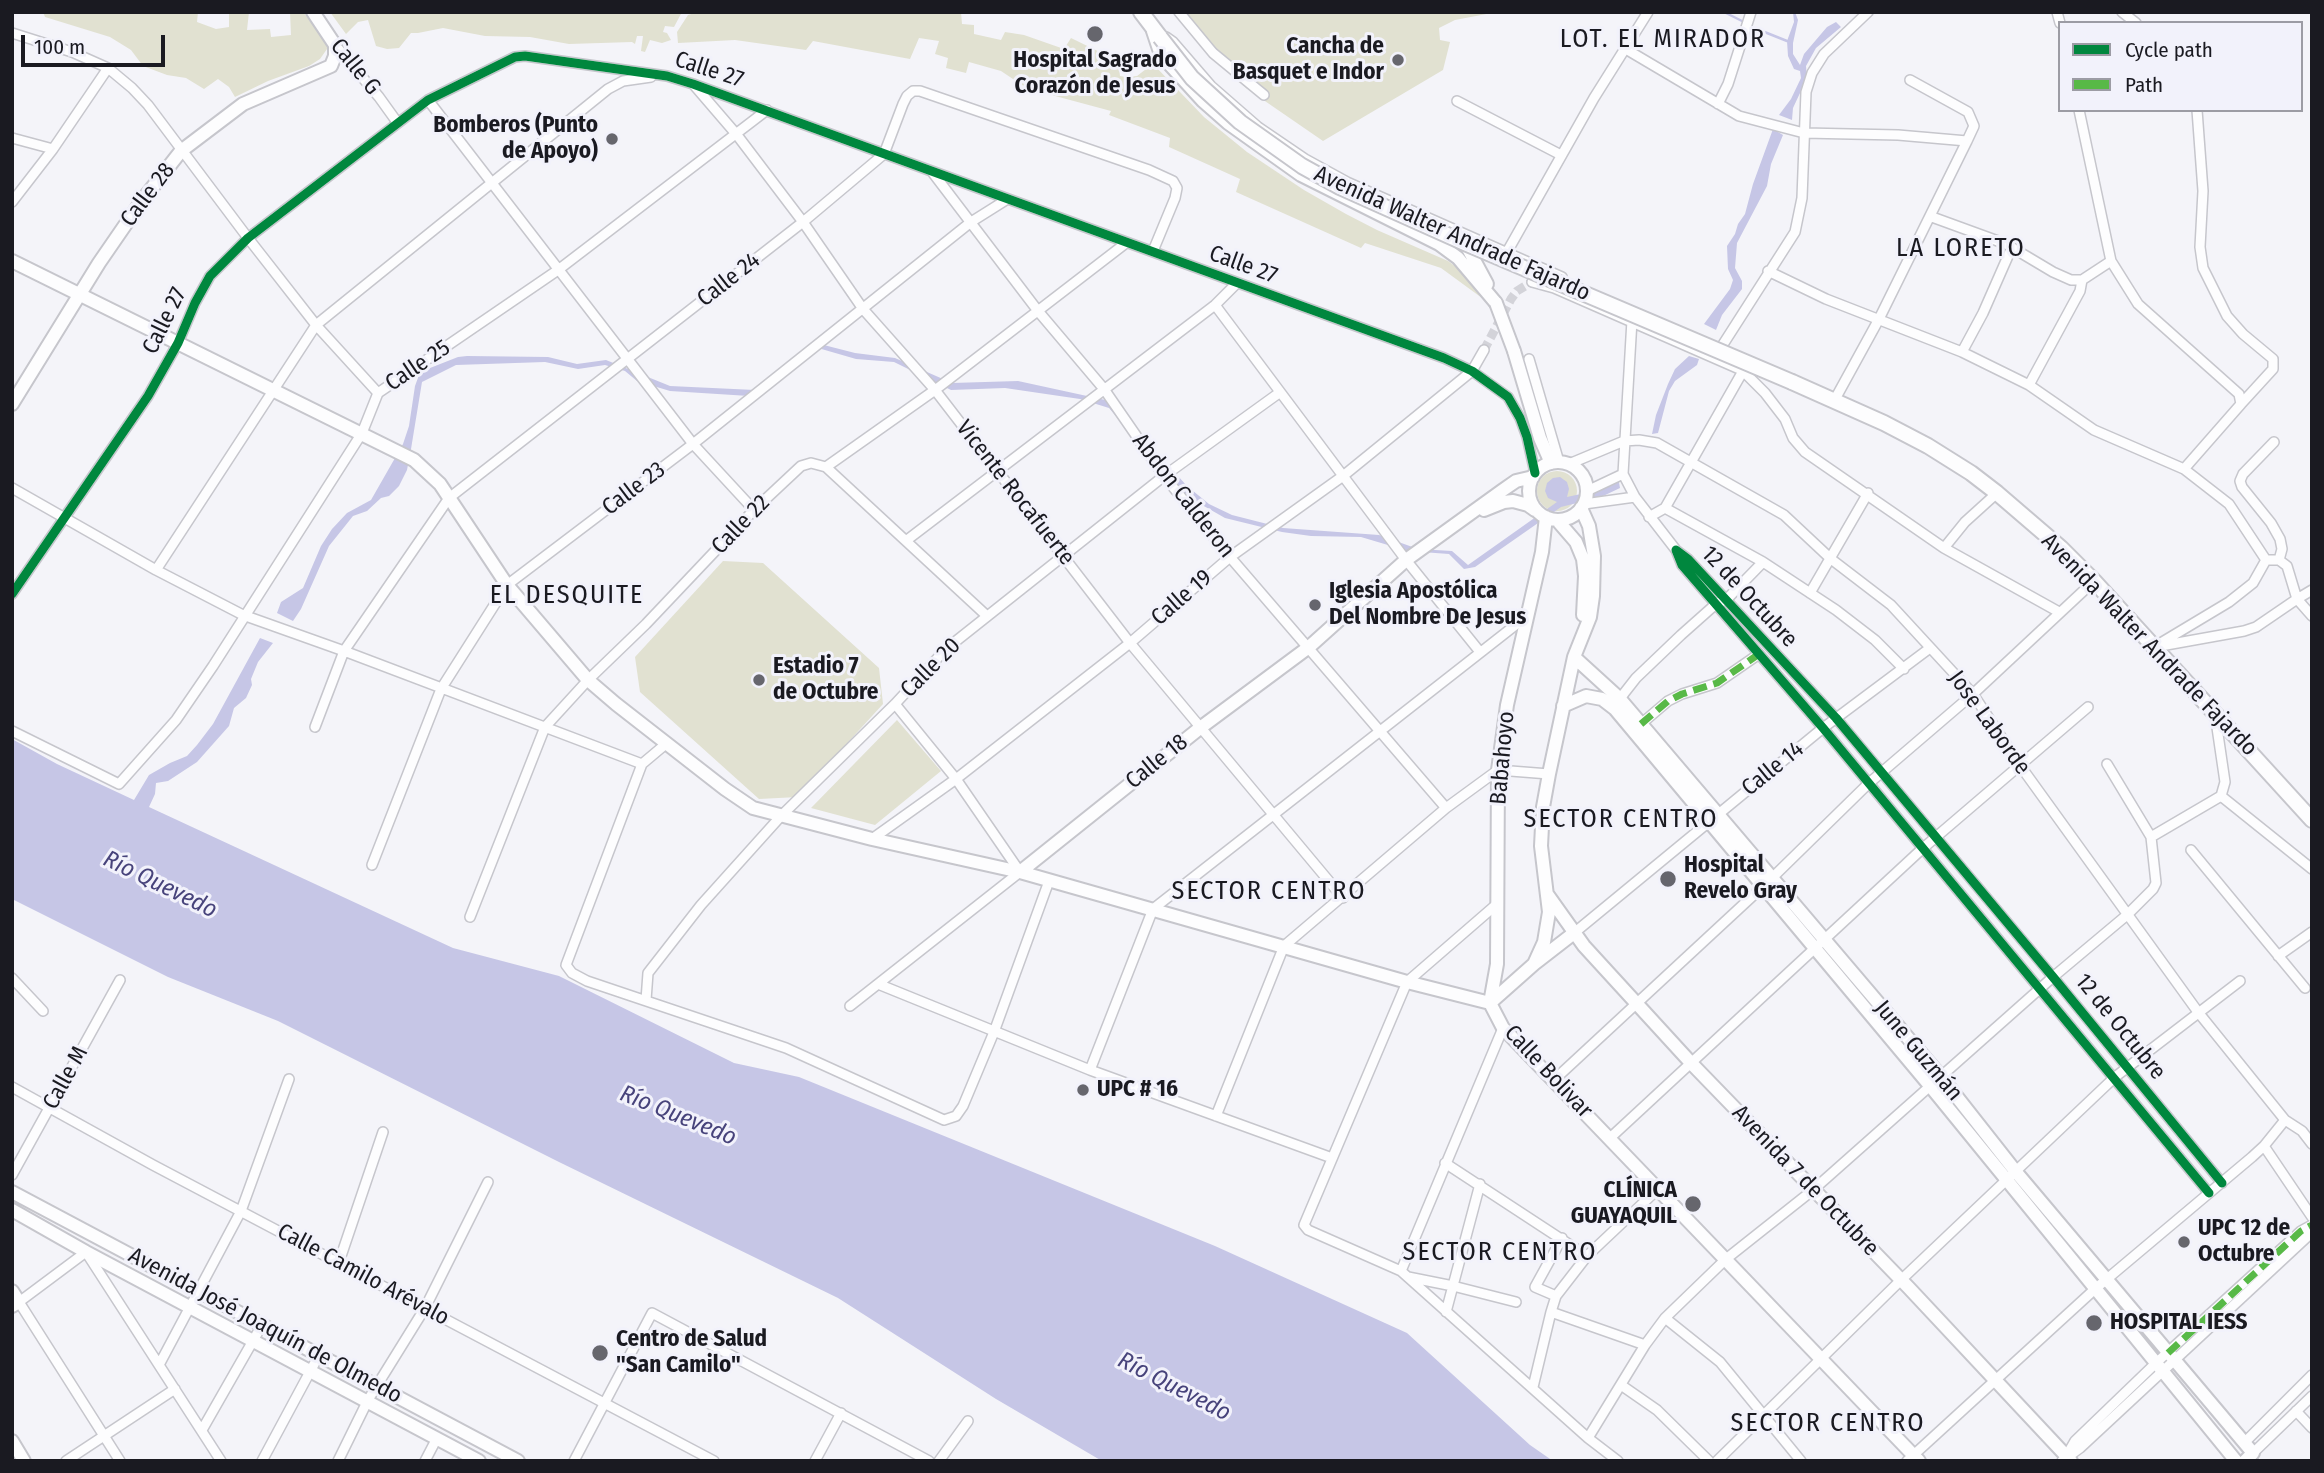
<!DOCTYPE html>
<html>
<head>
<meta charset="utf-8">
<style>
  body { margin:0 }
  #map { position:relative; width:2324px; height:1473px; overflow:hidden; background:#f4f4f9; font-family:"Fira Sans Condensed",sans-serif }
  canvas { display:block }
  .frame { position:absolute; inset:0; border:14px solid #1a1a21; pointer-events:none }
  .legend { position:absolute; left:2058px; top:21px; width:245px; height:91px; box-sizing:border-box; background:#f2f2fb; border:2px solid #9c9ca4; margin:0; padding:9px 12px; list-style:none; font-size:21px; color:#1a1a21 }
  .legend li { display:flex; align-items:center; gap:14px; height:35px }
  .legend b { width:35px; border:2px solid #9c9ca4 }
  .scale { position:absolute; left:21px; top:35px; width:144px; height:32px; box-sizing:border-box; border:4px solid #1a1a21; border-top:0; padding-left:9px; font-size:21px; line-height:24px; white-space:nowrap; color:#1a1a21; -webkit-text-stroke:5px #f2f2fb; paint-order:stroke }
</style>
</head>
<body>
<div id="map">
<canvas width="2324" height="1473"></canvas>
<div class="frame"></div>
<ul class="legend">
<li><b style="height:9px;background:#00873e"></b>Cycle path</li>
<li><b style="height:9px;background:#58b947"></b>Path</li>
</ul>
<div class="scale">100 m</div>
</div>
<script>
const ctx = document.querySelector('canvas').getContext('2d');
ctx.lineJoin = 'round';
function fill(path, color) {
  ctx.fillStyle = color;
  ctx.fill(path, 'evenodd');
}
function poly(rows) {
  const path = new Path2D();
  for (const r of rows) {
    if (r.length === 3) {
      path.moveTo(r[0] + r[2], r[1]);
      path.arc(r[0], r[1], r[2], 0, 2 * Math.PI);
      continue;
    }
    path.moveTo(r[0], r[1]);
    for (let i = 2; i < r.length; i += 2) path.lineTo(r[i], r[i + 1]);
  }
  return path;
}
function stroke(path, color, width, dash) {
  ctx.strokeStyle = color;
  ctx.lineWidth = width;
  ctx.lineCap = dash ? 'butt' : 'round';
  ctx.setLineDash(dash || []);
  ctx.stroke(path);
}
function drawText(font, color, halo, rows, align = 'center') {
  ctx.font = font + ' "Fira Sans Condensed",sans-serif';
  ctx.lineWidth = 6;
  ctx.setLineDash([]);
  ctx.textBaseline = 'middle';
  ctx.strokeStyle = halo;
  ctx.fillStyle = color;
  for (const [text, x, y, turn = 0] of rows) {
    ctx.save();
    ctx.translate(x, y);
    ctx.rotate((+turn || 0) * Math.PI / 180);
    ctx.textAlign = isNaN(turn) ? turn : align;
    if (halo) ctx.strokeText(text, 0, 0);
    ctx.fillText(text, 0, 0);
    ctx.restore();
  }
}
fill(poly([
  [43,12,198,12,197,22,216,29,229,27,229,12,249,12,247,30,270,29,271,37,291,35,290,12,303,12,327,42,327,49,320,59,309,66,268,81,235,97,229,87,218,79,204,89,186,78,167,75,143,66,131,50,110,37,45,17],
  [330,12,643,13,682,12,674,27,665,26,663,32,667,33,671,40,662,43,650,40,645,52,641,51,643,36,637,36,635,44,632,42,569,44,530,37,485,36,443,28,418,33,411,33,399,48,387,49,376,46,368,20,358,22,346,34],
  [698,12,961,12,962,24,974,25,974,34,1001,40,1005,32,1024,35,1064,49,1071,38,1118,61,1120,76,1126,77,1137,76,1150,66,1155,66,1204,117,1247,152,1304,190,1346,214,1377,230,1448,261,1459,269,1482,298,1441,268,1365,243,1361,248,1236,192,1240,179,1169,147,1170,138,1109,115,1111,111,1044,93,1022,85,1001,71,969,62,966,73,946,68,948,58,935,54,939,41,919,38,910,59,813,41,806,50,735,40,678,43,677,32,688,15],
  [1174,12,1497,12,1455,20,1439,28,1440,40,1450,42,1443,70,1323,141,1246,88,1208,54],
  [1557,491,20],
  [723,561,763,563,879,668,883,704,798,797,759,799,640,692,635,657],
  [897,720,941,771,875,825,811,808]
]), '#e1e1d1');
fill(poly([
  [1793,12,1795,12,1798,20,1793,43,1793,54,1800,65,1804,54,1827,27,1836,22,1841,27,1816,48,1806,66,1807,78,1793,108,1792,120,1779,115,1791,99,1801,78,1800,71,1794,69,1788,56,1787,41,1794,22],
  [1773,129,1783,135,1771,164,1767,186,1737,243,1735,268,1742,281,1742,289,1722,315,1716,330,1704,324,1730,289,1733,280,1728,269,1727,246,1735,234,1738,224,1745,214,1753,184],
  [816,343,855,353,895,358,952,383,1018,381,1110,401,1187,486,1209,504,1232,515,1283,528,1379,535,1418,549,1452,551,1468,565,1557,502,1548,498,1545,491,1547,483,1553,478,1560,477,1567,482,1569,489,1567,497,1599,490,1618,477,1620,488,1601,497,1561,507,1475,567,1464,569,1449,554,1408,551,1361,537,1311,536,1282,532,1225,518,1195,501,1170,480,1109,408,1080,399,1005,388,951,390,894,362,856,359,818,348,749,396,670,391,637,381,625,371,605,365,578,369,545,362,456,365,422,382,411,449,407,470,399,486,389,496,381,498,367,511,353,516,329,546,301,609,293,621,277,613,281,602,303,588,321,546,332,529,347,513,371,500,403,444,409,426,415,386,419,375,430,368,458,357,467,356,548,357,577,364,606,360,670,386,755,390],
  [1689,356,1699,359,1697,365,1675,381,1669,391,1658,433,1652,434,1656,415,1668,384,1675,369],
  [260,638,273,643,258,662,251,679,252,685,246,698,234,708,229,726,197,762,168,781,156,783,155,794,149,807,453,948,559,976,734,1063,799,1077,1215,1246,1407,1333,1530,1445,1553,1461,1102,1461,996,1399,838,1298,559,1162,278,1021,168,977,12,899,12,739,57,764,134,800,149,775,170,763,187,756,197,745,213,724]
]), '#c6c6e6');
stroke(poly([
  [1724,12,1742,21],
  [1757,29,1787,41]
]), '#c6c6e6', 2.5);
stroke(poly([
  [1484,350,1511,299,1517,291,1532,282]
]), '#d3d3d9', 9, [9, 4.5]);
const street = poly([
  [1179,12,1213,53,1264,95],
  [2057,12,2060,23],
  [2122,12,2136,23],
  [12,33,72,52,108,68,132,88,148,105,248,238,316,325,378,393],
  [1166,37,1173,42,1211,86,1258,127,1305,159,1347,182,1562,277],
  [335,45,379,97,397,122],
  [1624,48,1739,116,1804,133,1898,135,1967,141,1879,319,1834,401],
  [1910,80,1968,112,1974,126,1967,141],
  [694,85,737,135,803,222,863,309,935,390,1130,643,1343,898],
  [428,100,693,444,754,510],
  [1457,101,1561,155],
  [1718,104,1728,84,1751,12],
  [2079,110,2111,261,2138,304,2239,394,2241,404,2184,469],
  [2197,110,2203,191,2200,247,2203,268,2227,316,2243,334,2273,359,2273,369,2241,404],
  [12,138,53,149],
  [933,173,1038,311,1104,389,1164,476,1230,557,1446,808],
  [12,202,53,149,108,68],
  [1932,217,2006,244,2053,272,2071,280,2082,280],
  [1507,252,1594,98,1648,12],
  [1768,271,1826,299,1962,352,2029,385,2094,430,2184,469,2229,504,2266,560,2279,560,2287,566,2297,599,2256,627,2244,631,2155,647],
  [1532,282,1554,288,1746,372],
  [1215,305,1406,560,1480,652],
  [1632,320,1623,474,1635,497,1676,550],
  [1722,346,1795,232,1802,198,1806,92,1812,73,1824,54,1868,12],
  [1962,352,1983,313,2012,247],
  [1529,359,1559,462],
  [2029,385,2080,291,2082,280,2111,261],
  [2274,442,2243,474,2240,481,2242,487,2271,523,2280,539,2282,549,2279,560],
  [1569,464,1624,441,1639,440,1657,443,1784,515,1831,559,1891,605,1973,694,2019,764,2198,1012,2285,1120,2302,1131,2312,1144],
  [826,467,987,616],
  [12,488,156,570,243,615,344,651,642,764],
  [1587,491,1623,474],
  [1584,504,1635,497],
  [1665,508,1763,562,1836,610,1875,640,1904,669],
  [1649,517,1665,508,1743,371,1765,393,1785,419,1793,438,1805,452,1944,548,1965,522,1997,493],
  [907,540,1215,305,1237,283],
  [1944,548,2059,612],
  [156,570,316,325,608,89,623,81,651,77],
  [2312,590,2297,599,2312,616],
  [1810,593,1868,493],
  [12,594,148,396,178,343,195,303,210,276,248,238,428,100,515,57,525,56,667,76,693,84,1444,358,1472,371,1508,397,1520,418,1527,437,1535,473],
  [2159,644,2229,602,2253,583,2266,560],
  [1618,701,1636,678,1681,635,1717,603,1726,600,1763,562],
  [1641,724,1668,701,1682,694,1717,683,1759,654],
  [315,727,344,651,449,498,803,222,884,154,903,104,907,96,913,91,920,91,1149,170,1173,181,1177,188,1175,198,1153,251],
  [12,731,119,784,176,720,213,666,362,433,378,393,558,270,767,110],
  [667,743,642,764,566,965,572,973,587,981,786,1048,944,1120,956,1116,963,1106,994,1032,1049,881],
  [2107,764,2151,837],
  [2221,796,2312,869],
  [872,839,956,779,1130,643,1230,557,1343,476,1472,371,1484,350],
  [2191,850,2305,988],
  [372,865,441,689,507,585,693,444,971,222,1006,200],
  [1497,904,1407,982,1304,1225,1308,1230,1401,1271,1588,1438,1618,1461],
  [470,917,545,727,588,680,646,624,754,510,801,466,811,463,826,467,935,390,1126,243],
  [1574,933,1823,728,1930,648],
  [2278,956,2312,932],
  [12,978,43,1011],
  [878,984,1090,1070,1332,1158],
  [646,1000,648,973,701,905,781,816,895,704,946,649,1164,476,1279,393],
  [850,1006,1020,872,956,779,895,704],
  [1090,1070,1153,909,1527,616],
  [1554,1080,1772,878,1868,784,1973,694,2094,581],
  [12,1087,153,1165,714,1461],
  [1216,1116,1284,946,1446,808,1498,770,1549,774],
  [1610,1138,1922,849,2088,707],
  [2264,1146,2312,1217],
  [1445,1163,1587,1256],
  [12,1175,120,980],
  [2209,1193,1823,728,1682,565,1676,550,1688,559,1836,718,2053,977,2222,1183],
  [339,1262,383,1132],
  [1401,1271,1503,1028],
  [1408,1277,1453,1286,1516,1302],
  [1556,1296,1535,1287,1562,1238],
  [1446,1312,1480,1184],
  [1551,1312,1556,1296,1587,1256,1658,1189],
  [1665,1318,1720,1362,1801,1461],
  [159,1365,241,1211,289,1079],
  [1621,1385,1657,1410,1709,1461],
  [1533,1387,1551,1312,1645,1345],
  [2296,1411,2312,1428],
  [202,1430,262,1325],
  [1588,1438,1645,1345,1665,1318,1726,1259,1813,1190,2053,977,2127,915,2153,889,2156,883,2151,837,2221,796,2225,782,2215,714],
  [2244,1443,2312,1375],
  [2253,1453,2312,1396],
  [2067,1455,2075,1441,2156,1363,2301,1231,2312,1225],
  [66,1461,175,1389],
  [120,1461,19,1302,86,1252,221,1461],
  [262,1461,319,1355],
  [338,1461,368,1400,425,1308,488,1182],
  [425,1461,437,1438],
  [574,1461,652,1313,929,1461],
  [815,1461,841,1413],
  [939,1461,968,1421],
  [1717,1461,1901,1280,2115,1077,2240,981],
  [1907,1461,2095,1289,2252,1157,2264,1146,2285,1120],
  [2062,1461,2080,1448,2307,1237,2312,1228]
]);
const secondary = poly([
  [1153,31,1161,55,1203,101,1228,123,1301,175,1439,244,1458,258,1496,303],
  [1465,243,1487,284],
  [12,261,414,460,440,484,507,585,588,680,616,704,725,789,753,808,872,839,1020,872,1407,982,1490,1003,1503,1028,1919,1461],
  [1514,351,1540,438,1551,463],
  [12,404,99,263,141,202,181,151,243,104,331,66,335,56,335,45,313,12],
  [1558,491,29],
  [1484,510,1504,502,1513,501,1528,505,1535,510],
  [1557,520,1576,542,1583,559,1585,576,1583,615],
  [1574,657,1619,698,1942,1078,2016,1172,2253,1453,2245,1461],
  [1563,706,1586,696,1602,699,1615,709,1931,1087,2236,1461],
  [1020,872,1200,728,1309,647,1406,560,1503,490,1516,481,1533,477],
  [1547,894,1584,946,1692,1064,1909,1288,2071,1461],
  [1534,964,1544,942,1549,912,1541,846,1543,807,1549,774,1574,657,1590,617,1593,596,1594,556,1589,526,1581,508],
  [1490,1003,1497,964,1498,770,1507,705,1542,552,1546,517],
  [1490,1003,1534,964,1574,933],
  [12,1192,518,1461],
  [12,1210,86,1252,479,1461],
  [12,1291,19,1302,12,1306],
  [12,1441,24,1461]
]);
const primary = poly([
  [1141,12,1160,37],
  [1792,382,1884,423,1928,446,1971,473,1997,493,2061,548,2094,581,2312,820]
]);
stroke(street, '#c6c6cc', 12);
stroke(secondary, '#c6c6cc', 16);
stroke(primary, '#c6c6cc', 18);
stroke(street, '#fdfdfe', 9);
stroke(secondary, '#fdfdfe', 12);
stroke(primary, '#fdfdfe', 14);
const secondaryBridge = poly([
  [1496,303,1514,351]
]);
const primaryBridge = poly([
  [1160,37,1192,78,1240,122,1302,166,1340,187,1465,243,1792,382]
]);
stroke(secondaryBridge, '#c6c6cc', 16, []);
stroke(primaryBridge, '#c6c6cc', 18, []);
stroke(secondaryBridge, '#fdfdfe', 12);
stroke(primaryBridge, '#fdfdfe', 14);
stroke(poly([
  [1641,724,1668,701,1682,694,1717,683,1759,654],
  [2168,1353,2301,1231,2312,1225]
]), '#58b947', 7, [14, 7]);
stroke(poly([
  [12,594,148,396,178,343,195,303,210,276,248,238,428,100,515,57,525,56,667,76,693,84,1444,358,1472,371,1508,397,1520,418,1527,437,1535,473],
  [2209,1193,1823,728,1682,565,1676,550,1688,559,1836,718,2053,977,2222,1183]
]), '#00873e', 9);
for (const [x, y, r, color] of [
  [1095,34,9,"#66666d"],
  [1398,60,7,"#66666d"],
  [612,139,7,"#66666d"],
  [1315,605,7,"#66666d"],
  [759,680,7,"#66666d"],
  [1668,879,9,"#66666d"],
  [1083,1090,7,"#66666d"],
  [1693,1204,9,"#66666d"],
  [2184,1242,7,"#66666d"],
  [2094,1323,9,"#66666d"],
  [600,1353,9,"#66666d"]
]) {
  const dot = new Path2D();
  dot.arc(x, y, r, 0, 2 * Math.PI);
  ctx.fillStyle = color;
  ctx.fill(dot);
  stroke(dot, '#f2f2fb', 2.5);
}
drawText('bold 23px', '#1a1a21', '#f2f2fb', [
  ["Cancha de",1384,47,"right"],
  ["Basquet e Indor",1384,73,"right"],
  ["Hospital Sagrado",1095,61,"center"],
  ["Corazón de Jesus",1095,87,"center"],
  ["Bomberos (Punto",598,126,"right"],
  ["de Apoyo)",598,152,"right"],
  ["Iglesia Apostólica",1329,592],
  ["Del Nombre De Jesus",1329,618],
  ["Estadio 7",773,667],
  ["de Octubre",773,693],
  ["Hospital",1684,866],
  ["Revelo Gray",1684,892],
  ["UPC # 16",1097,1090],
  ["CLÍNICA",1677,1191,"right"],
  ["GUAYAQUIL",1677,1217,"right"],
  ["UPC 12 de",2198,1229],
  ["Octubre",2198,1255],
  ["HOSPITAL IESS",2110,1323],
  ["Centro de Salud",616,1340],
  ["\"San Camilo\"",616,1366]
], 'left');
drawText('23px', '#1a1a21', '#f2f2fb', [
  ["Calle G",355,67,51],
  ["Calle 27",709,70,18],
  ["Calle 28",148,195,-53],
  ["Avenida Walter Andrade Fajardo",1452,234,24],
  ["Calle 27",1243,265,20],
  ["Calle 24",729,280,-38],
  ["Calle 27",165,321,-64],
  ["Calle 25",418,366,-34],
  ["Calle 23",634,489,-37],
  ["Vicente Rocafuerte",1015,493,52],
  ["Abdon Calderon",1183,496,52],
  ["Calle 22",741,525,-46],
  ["12 de Octubre",1749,597,47],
  ["Calle 19",1182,598,-41],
  ["Avenida Walter Andrade Fajardo",2149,645,46],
  ["Calle 20",931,668,-45],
  ["Jose Laborde",1989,723,54],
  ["Babahoyo",1503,758,-85],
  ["Calle 18",1157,762,-39],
  ["Calle 14",1773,769,-39],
  ["12 de Octubre",2120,1027,51],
  ["June Guzmán",1918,1051,50],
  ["Calle Bolivar",1548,1072,47],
  ["Calle M",66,1078,-61],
  ["Avenida 7 de Octubre",1805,1181,46],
  ["Calle Camilo Arévalo",363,1275,28],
  ["Avenida José Joaquín de Olmedo",265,1326,28]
]);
drawText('italic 24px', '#47437b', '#f2f2fb', [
  ["Río Quevedo",160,885,26],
  ["Río Quevedo",678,1116,22],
  ["Río Quevedo",1174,1387,27]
]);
ctx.letterSpacing = '2px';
drawText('26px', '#1a1a21', '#f2f2fb', [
  ["LOT. EL MIRADOR",1663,40],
  ["LA LORETO",1961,249],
  ["EL DESQUITE",567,596],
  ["SECTOR CENTRO",1621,820],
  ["SECTOR CENTRO",1269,892],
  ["SECTOR CENTRO",1500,1253],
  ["SECTOR CENTRO",1828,1424]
]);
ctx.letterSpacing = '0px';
</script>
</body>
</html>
